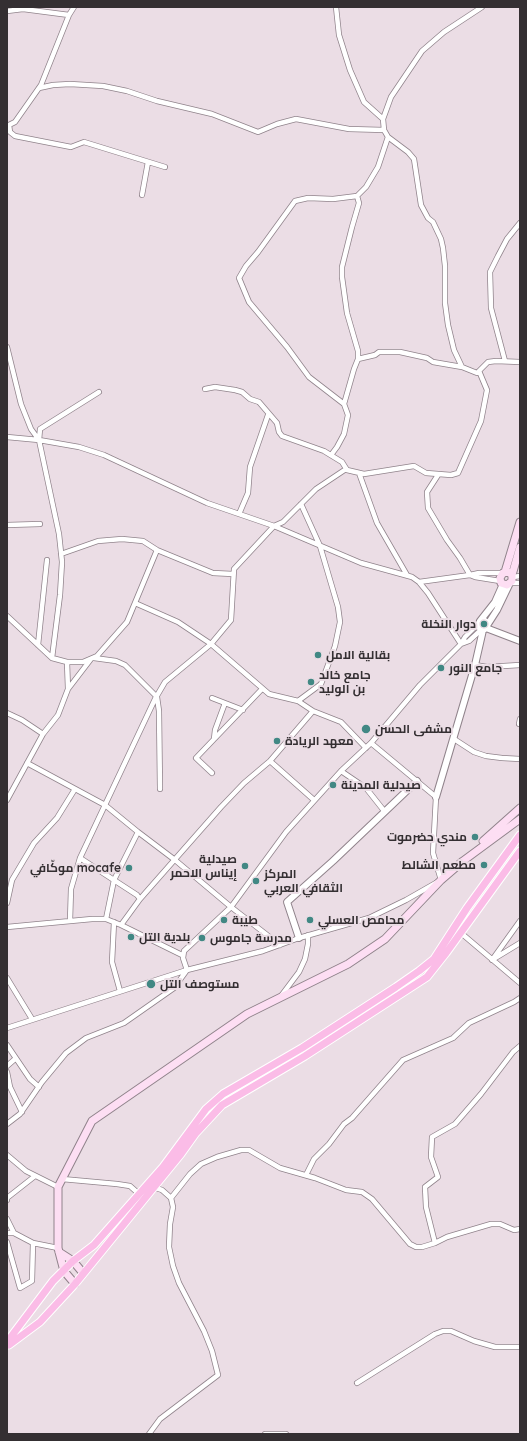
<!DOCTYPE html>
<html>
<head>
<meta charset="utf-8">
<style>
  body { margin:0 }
  #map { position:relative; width:527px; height:1441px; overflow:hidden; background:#ebdde5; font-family:Quicksand,sans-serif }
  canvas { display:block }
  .frame { position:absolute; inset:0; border:8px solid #342f32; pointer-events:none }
</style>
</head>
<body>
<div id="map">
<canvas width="527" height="1441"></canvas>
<div class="frame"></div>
</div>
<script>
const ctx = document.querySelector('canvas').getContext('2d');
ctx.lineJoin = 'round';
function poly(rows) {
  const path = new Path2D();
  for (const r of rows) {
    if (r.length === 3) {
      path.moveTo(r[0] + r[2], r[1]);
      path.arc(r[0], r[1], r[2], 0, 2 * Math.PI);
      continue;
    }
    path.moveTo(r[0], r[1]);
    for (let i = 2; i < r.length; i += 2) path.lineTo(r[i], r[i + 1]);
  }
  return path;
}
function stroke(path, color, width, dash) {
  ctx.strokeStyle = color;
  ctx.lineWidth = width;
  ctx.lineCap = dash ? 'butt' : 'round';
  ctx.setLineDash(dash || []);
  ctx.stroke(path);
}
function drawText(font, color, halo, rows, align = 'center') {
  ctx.font = font + ' Quicksand,Cairo,sans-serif';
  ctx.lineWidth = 4;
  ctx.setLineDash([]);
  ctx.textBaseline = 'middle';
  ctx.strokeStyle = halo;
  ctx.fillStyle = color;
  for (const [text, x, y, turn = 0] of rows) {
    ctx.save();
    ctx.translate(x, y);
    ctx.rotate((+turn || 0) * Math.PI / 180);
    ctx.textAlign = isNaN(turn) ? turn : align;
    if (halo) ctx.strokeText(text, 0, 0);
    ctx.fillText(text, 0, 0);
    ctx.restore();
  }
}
const minor = poly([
  [336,7,339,35,350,70,364,102,383,119,384,130],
  [7,11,23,9,69,15],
  [39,88,53,85,70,84,103,86,127,91,157,101,212,114,258,132,277,124,296,119,349,129,384,130,388,137,378,167,366,187,357,196,333,199,308,198,295,201,258,252,246,266,239,278,249,302,287,347,309,377,344,404,348,415,344,434,337,447,331,455],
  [383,119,391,97,422,51,444,32,482,7],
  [9,125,10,132,15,136,71,147,84,142,165,167],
  [7,126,15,122,41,85,69,15,74,7],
  [388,137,408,152,414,159,421,205,428,218,433,222,441,239,443,248,445,266,445,303,448,325,454,350,462,367,477,373,488,362,496,361,520,362],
  [142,195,148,162],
  [7,347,21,404,31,429,39,440],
  [358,359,375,355,379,352,400,352,427,358,433,362,462,367],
  [505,361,491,308,490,272,498,256,507,239,520,223],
  [205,389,215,387,235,390,242,392,250,399,259,402,277,423,279,432,282,436,324,451,342,462,347,470,364,474,414,466,426,473,451,475,458,473,481,421,487,390,479,371],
  [344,404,354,369,358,359,358,351,347,313,342,277,342,267,352,227,359,203,357,196],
  [7,437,39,440,79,447,104,455,207,503,274,526,361,563,412,577,419,582,428,593,461,644],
  [359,473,377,523,407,575],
  [438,475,427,492,428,508,447,540,460,558,470,575,475,577,500,581],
  [239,514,248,493,250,467,268,415],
  [7,525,40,524],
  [157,550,213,573,233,574],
  [513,577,520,576],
  [419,582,470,575,479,573,503,573],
  [511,583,520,583],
  [135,603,178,622,211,644,269,694,298,701,313,711,341,722,366,748],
  [7,616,52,658,67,662,83,662,97,656,127,622,157,550,143,541,122,539,98,541,61,554],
  [461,644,469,641,482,629],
  [38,645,47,560],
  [52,658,60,595,62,562,59,534,39,440,40,429,99,392],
  [94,658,116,661,125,665,157,697,159,711,160,789],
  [475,665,487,667,520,665],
  [68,689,91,659],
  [212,698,243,710],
  [298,701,321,684,335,646,340,622,338,607,320,546,301,504],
  [7,713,22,720,43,734],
  [520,719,519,724,520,724],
  [214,739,215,730,225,703],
  [454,739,474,752,486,756,502,758,520,759],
  [270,761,314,800],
  [27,763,105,805,138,832,175,860,231,907,280,945],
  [341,771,366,788,385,812],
  [212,773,196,758,262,689],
  [7,800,43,734,58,715,68,689,67,662],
  [80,858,137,895,140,899],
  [7,903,12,880,34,843,57,818,75,789],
  [106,919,114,880,138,832],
  [70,921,71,889,80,858,155,699,165,682,211,644,231,620,234,569,274,526,283,522,316,489,346,469],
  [520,921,492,960,520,943],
  [114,922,112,962,120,991],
  [121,925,140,899,221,807,244,783,270,761,313,711],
  [7,927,92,919,106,919,121,925,182,955],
  [461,933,520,983],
  [7,978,32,1019],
  [281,996,299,972,305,959,308,944,308,935],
  [7,1028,187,970,263,951,299,938,369,918,406,900,441,880,433,853,436,797,371,743],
  [7,1045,30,1079,39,1087],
  [7,1066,15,1059],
  [7,1072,10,1087,22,1112],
  [7,1124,20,1114,42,1082,66,1053,86,1038,124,1023,174,988,187,970,183,958,184,951,231,907,286,832,341,771,371,743,420,685,461,644,465,637,478,624],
  [7,1155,26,1171,58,1187],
  [306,1175,314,1159,329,1144,344,1124,352,1118,403,1060,453,1038,469,1023,514,1002,520,998],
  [62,1179,117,1184,130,1186,139,1194],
  [171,1198,190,1174,201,1164,217,1157,241,1150,249,1150,280,1168,315,1178,346,1190,362,1192,372,1199,410,1244,416,1247,422,1247,435,1243,447,1237,491,1224,500,1224,514,1230,520,1229],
  [7,1200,7,1198,35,1176],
  [7,1219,14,1233,7,1233],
  [14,1233,33,1243,58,1248],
  [7,1242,20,1288,32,1281,33,1243],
  [435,1243,426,1207,425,1187,438,1177,431,1157,432,1137,455,1124,481,1094,513,1052,520,1046],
  [357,1383,435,1334,443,1331,451,1331,474,1341,495,1347,520,1347],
  [149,1434,160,1419,218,1375,212,1351,204,1331,179,1283,173,1266,169,1247,170,1224,173,1207,171,1198,162,1190,153,1187],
  [265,1434,286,1434]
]);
const tertiary = poly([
  [483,625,4.5],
  [480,621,495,602,503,584],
  [488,624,497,610,509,585],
  [486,628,520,641],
  [436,797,475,665,483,630],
  [299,938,287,902,333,861,417,781]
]);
const secondary = poly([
  [505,572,520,522],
  [512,575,508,572,503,573,500,578,501,583,507,585,512,581,512,575,520,547],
  [483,841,520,808],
  [59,1252,73,1261,83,1273],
  [75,1284,64,1271,58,1248,58,1187,92,1121,247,1014,348,964,385,939,441,880,463,861,520,819]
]);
const primary = poly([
  [7,1342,53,1281,73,1261,94,1245,163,1167,206,1109,223,1094,302,1048,396,987,419,971,434,959,467,908,520,835],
  [9,1345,40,1322,75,1284,181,1154,196,1133,222,1105,305,1056,427,977,446,953,520,851]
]);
stroke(minor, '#90838b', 6);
stroke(tertiary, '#90838b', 8);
stroke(secondary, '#90838b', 9);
stroke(primary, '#fff', 9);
stroke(minor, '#fff', 4.5);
stroke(tertiary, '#fff', 6);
stroke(secondary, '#fddef3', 7);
stroke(primary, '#fbbce7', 7);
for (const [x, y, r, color] of [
  [484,624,4,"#418884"],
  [318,655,4,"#418884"],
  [441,668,4,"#418884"],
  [311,682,4,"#418884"],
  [366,729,5,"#418884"],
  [277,741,4,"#418884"],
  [333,785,4,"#418884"],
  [475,837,4,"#418884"],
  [484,865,4,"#418884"],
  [245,866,4,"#418884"],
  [129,868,4,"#418884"],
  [256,881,4,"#418884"],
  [224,920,4,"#418884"],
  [310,920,4,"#418884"],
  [131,937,4,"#418884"],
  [202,938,4,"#418884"],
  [151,984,5,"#418884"]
]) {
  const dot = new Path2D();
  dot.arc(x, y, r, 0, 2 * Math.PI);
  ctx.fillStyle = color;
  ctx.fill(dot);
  stroke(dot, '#ebdde5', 1.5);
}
drawText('bold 12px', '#342f32', '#ebdde5', [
  ["دوار النخلة",476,624,"right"],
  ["بقالية الامل",326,655],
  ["جامع النور",449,668],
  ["جامع خالد",319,675],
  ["بن الوليد",319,689],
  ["مشفى الحسن",375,729],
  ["معهد الريادة",285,741],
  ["صيدلية المدينة",341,785],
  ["مندي حضرموت",467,837,"right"],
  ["صيدلية",237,859,"right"],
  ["إيناس الاحمر",237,873,"right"],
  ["مطعم الشالط",476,865,"right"],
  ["موكّافي mocafe",121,868,"right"],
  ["المركز",264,874],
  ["الثقافي العربي",264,888],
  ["طيبة",232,920],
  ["محامص العسلي",318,920],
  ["بلدية التل",139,937],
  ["مدرسة جاموس",210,938],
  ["مستوصف التل",160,984]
], 'left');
</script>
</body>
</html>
